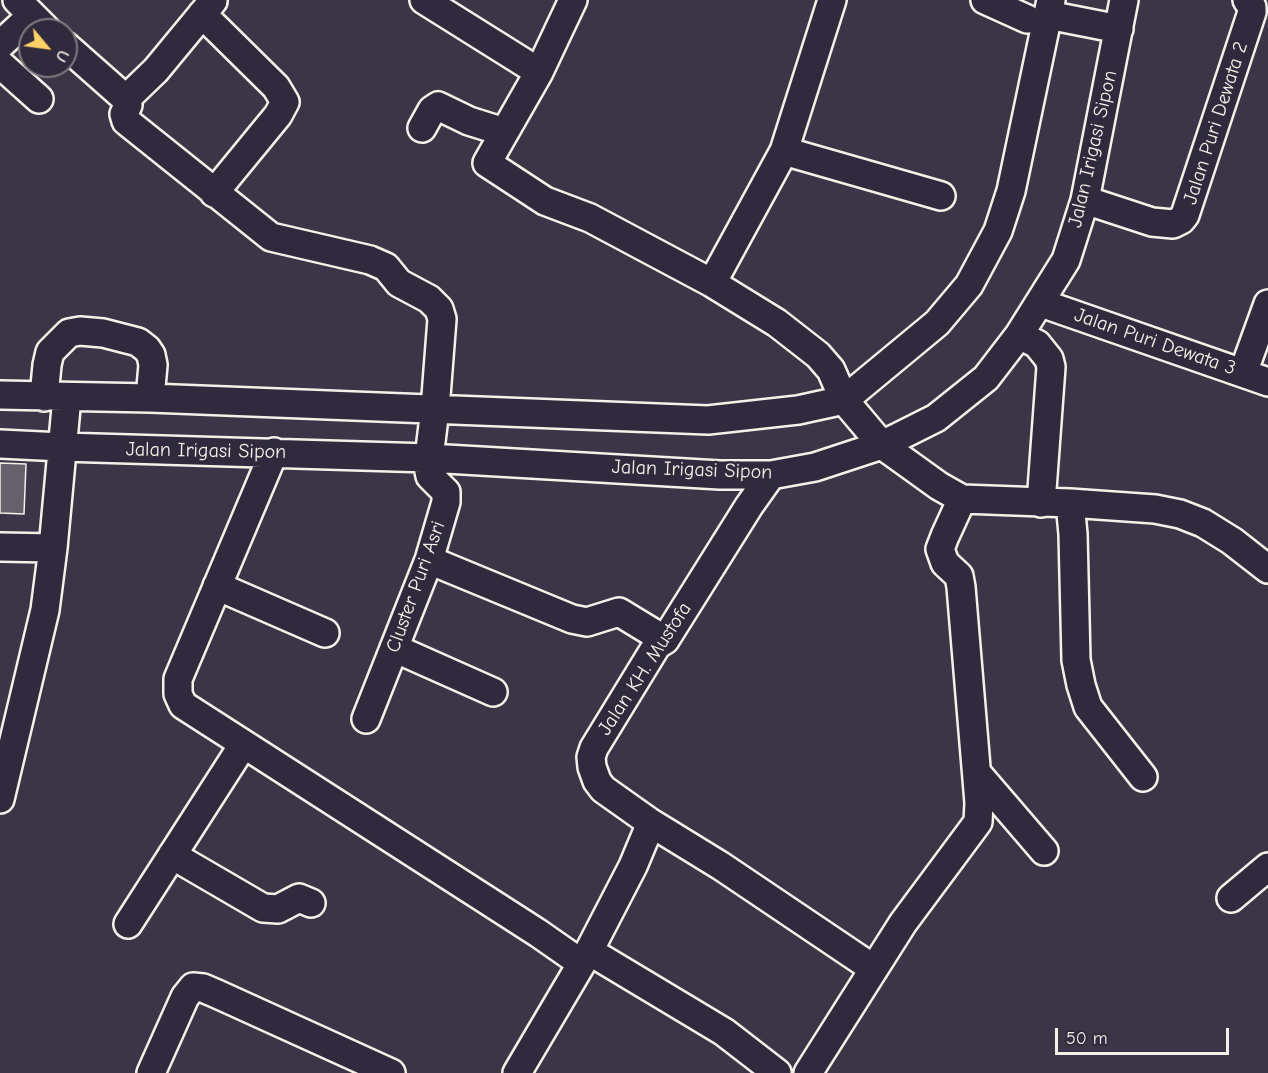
<!DOCTYPE html>
<html>
<head>
<meta charset="utf-8">
<style>
  body { margin:0 }
  #map { position:relative; width:1268px; height:1073px; overflow:hidden; background:#3b3647; font-family:"Comic Neue",sans-serif }
  canvas { display:block }
  .north { position:absolute; left:18px; top:18px; width:60px; height:60px; box-sizing:border-box; background:#2f2a3d; border:2px solid #7e7a81; border-radius:50%; rotate:119deg; font-size:16px; font-weight:700; line-height:24px; text-align:center; color:#f4f1e8 }
  .north::after { content:''; display:block; margin:auto; width:21px; height:27px; background:#ffd166; clip-path:polygon(50% 0,100% 100%,50% 72%,0 100%) }
  .scale { position:absolute; left:1055px; top:1028px; width:174px; height:27px; box-sizing:border-box; border:3px solid #f4f1e8; border-top:0; padding-left:8px; font-size:18px; line-height:21px; white-space:nowrap; color:#f4f1e8; -webkit-text-stroke:4px #2f2a3d; paint-order:stroke }
</style>
</head>
<body>
<div id="map">
<canvas width="1268" height="1073"></canvas>
<div class="north">U</div>
<div class="scale">50 m</div>
</div>
<script>
const ctx = document.querySelector('canvas').getContext('2d');
ctx.lineJoin = 'round';
function fill(path, color) {
  ctx.fillStyle = color;
  ctx.fill(path, 'evenodd');
}
function poly(rows) {
  const path = new Path2D();
  for (const r of rows) {
    path.moveTo(r[0], r[1]);
    for (let i = 2; i < r.length; i += 2) path.lineTo(r[i], r[i + 1]);
  }
  return path;
}
function stroke(path, color, width, dash) {
  ctx.strokeStyle = color;
  ctx.lineWidth = width;
  ctx.lineCap = dash ? 'butt' : 'round';
  ctx.setLineDash(dash || []);
  ctx.stroke(path);
}
function drawText(font, color, halo, rows, align = 'center') {
  ctx.font = font + ' "Comic Neue",sans-serif';
  ctx.lineWidth = 5;
  ctx.setLineDash([]);
  ctx.textBaseline = 'middle';
  ctx.strokeStyle = halo;
  ctx.fillStyle = color;
  for (const [text, x, y, turn = 0] of rows) {
    ctx.save();
    ctx.translate(x, y);
    ctx.rotate((+turn || 0) * Math.PI / 180);
    ctx.textAlign = isNaN(turn) ? turn : align;
    if (halo) ctx.strokeText(text, 0, 0);
    ctx.fillText(text, 0, 0);
    ctx.restore();
  }
}
const building = poly([
  [0,463,26,464,24,514,0,513,0,463]
]);
fill(building, '#65616c');
stroke(building, '#f4f1e8', 1.5);
const minor = poly([
  [17,0,47,30],
  [424,0,539,72],
  [573,0,539,72,487,163,545,201,590,218,712,283],
  [832,0,784,151,712,283,777,323,818,355,831,370,844,400,882,445,939,486,962,499,1070,503,1155,509,1180,514,1203,523,1232,541,1268,569],
  [985,0,1027,19],
  [202,14,276,87,285,102,278,115,214,193],
  [1048,15,1119,29],
  [0,45,31,16],
  [66,46,126,99,128,105,124,114,126,121,271,237,370,260,386,267,399,283,429,299,439,309,442,319,435,409,428,466,430,476,446,492,446,502,429,560,366,719],
  [0,64,39,99],
  [126,99,156,70,213,1],
  [422,128,432,110,438,106,469,121,504,132],
  [784,151,941,196],
  [1085,200,1152,222,1173,224,1181,220,1185,215,1252,12,1252,7,1247,0],
  [1041,303,1268,382],
  [1019,335,1037,344,1049,359,1051,367,1041,503],
  [1243,373,1268,304],
  [0,395,150,398,708,420,798,410,844,400,937,323,969,285,998,231,1011,191,1051,0],
  [44,397,47,365,50,352,69,333,80,331,103,333,138,342,147,349,151,355,153,365,150,398],
  [0,444,62,447,429,458,720,475,771,475,815,467,882,445,936,418,986,378,1019,335,1066,260,1085,200,1124,0],
  [274,452,178,679,178,694,183,705,538,933,581,963],
  [1070,503,1073,534,1076,660,1081,685,1088,707,1143,777],
  [0,547,53,548],
  [429,560,572,619,587,622,619,612,665,640],
  [217,586,325,633],
  [394,648,493,692],
  [977,773,1044,851],
  [0,799,45,610,53,548,67,397],
  [651,823,721,866,874,969],
  [172,855,263,908,278,909,299,898,311,903],
  [1231,898,1268,867],
  [128,924,243,745],
  [589,951,724,1032,777,1073],
  [151,1073,185,997,193,987,203,988,217,994,391,1073],
  [517,1073,589,951,633,866,651,823,603,789,597,781,592,767,591,757,594,748,657,645,665,640,749,506,771,475],
  [808,1073,903,923,978,822,979,803,961,587,959,576,945,563,940,549,945,536,962,499]
]);
stroke(minor, '#f4f1e8', 32);
stroke(minor, '#2f2a3d', 27);
drawText('20px', '#f4f1e8', '#2f2a3d', [
  ["Jalan Puri Dewata 2",1216,123,-72],
  ["Jalan Irigasi Sipon",1093,149,-77],
  ["Jalan Puri Dewata 3",1155,342,19],
  ["Jalan Irigasi Sipon",206,451,1],
  ["Jalan Irigasi Sipon",692,470,2],
  ["Cluster Puri Asri",416,587,-70],
  ["Jalan KH. Mustofa",645,669,-57]
]);
</script>
</body>
</html>
